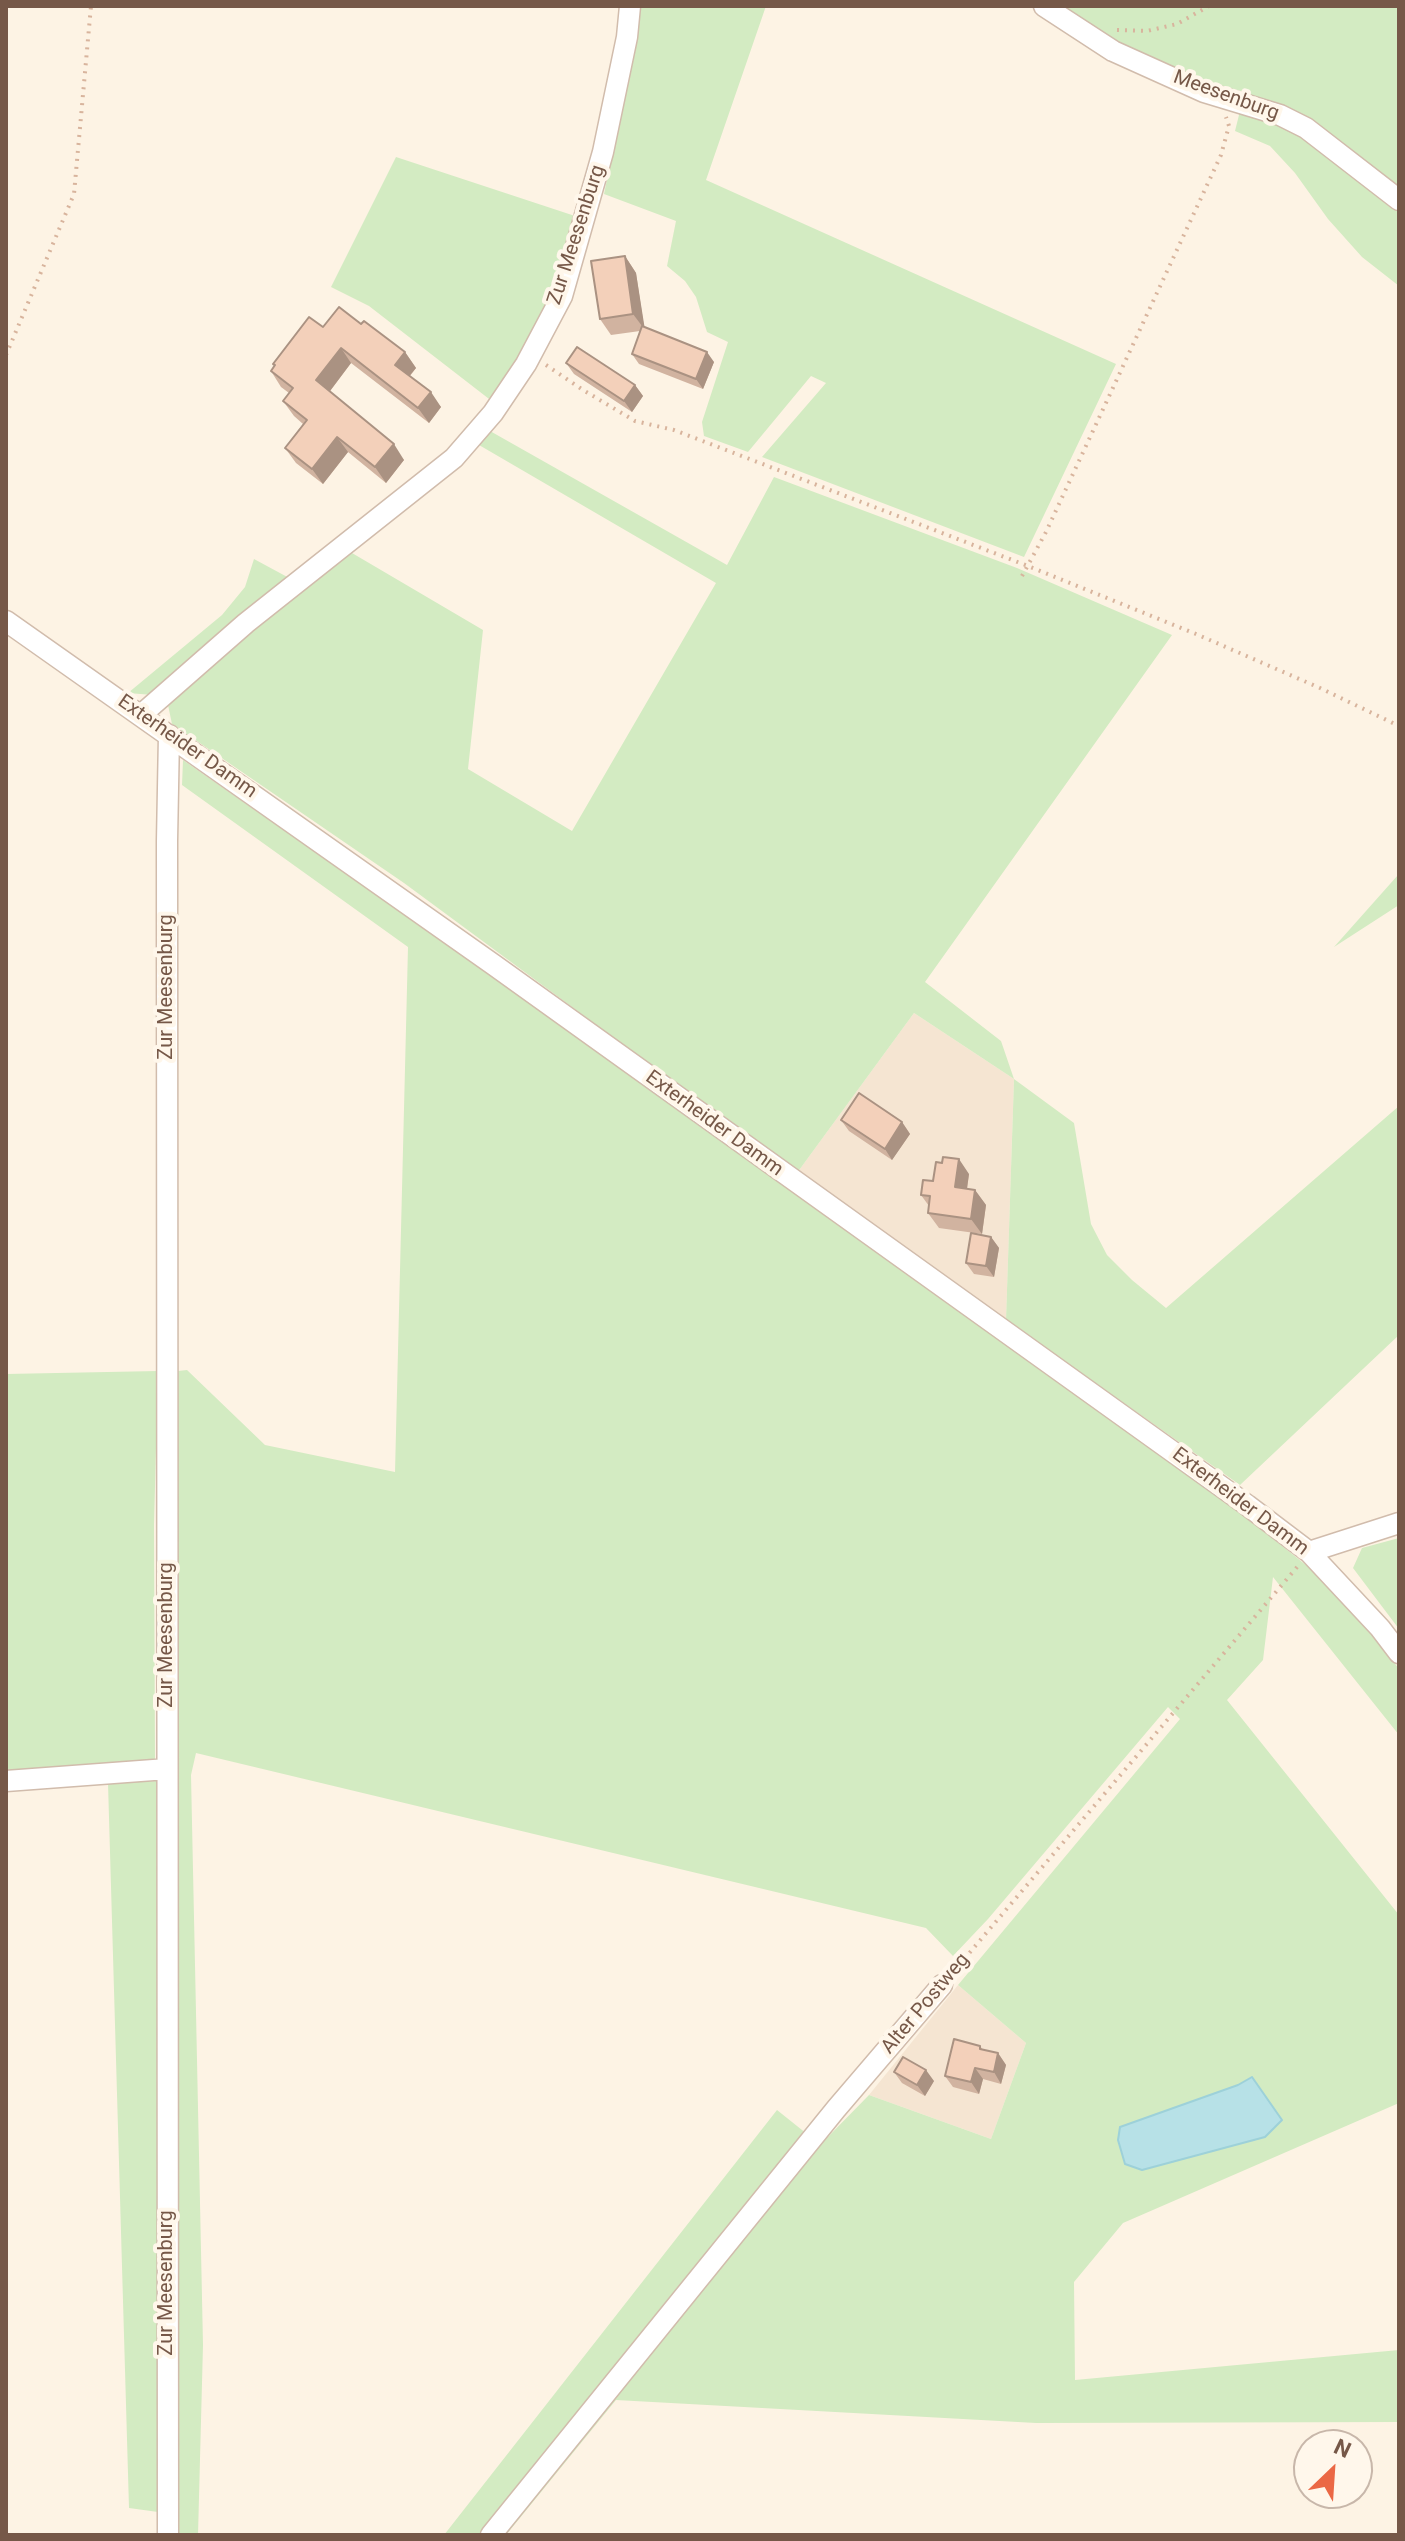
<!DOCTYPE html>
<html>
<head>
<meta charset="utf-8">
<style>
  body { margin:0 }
  #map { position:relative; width:1405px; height:2541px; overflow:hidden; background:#fdf3e4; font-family:Roboto,sans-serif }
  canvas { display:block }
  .frame { position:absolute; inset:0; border:8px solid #765848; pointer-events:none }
  .north { position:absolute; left:1293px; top:2429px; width:80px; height:80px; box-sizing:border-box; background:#fff7eb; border:2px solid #c8b7aa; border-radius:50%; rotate:25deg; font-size:22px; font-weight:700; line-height:32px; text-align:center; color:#765848 }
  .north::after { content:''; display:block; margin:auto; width:28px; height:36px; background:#eb6845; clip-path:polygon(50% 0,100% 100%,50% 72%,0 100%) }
</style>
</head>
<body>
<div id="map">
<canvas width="1405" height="2541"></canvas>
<div class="frame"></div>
<div class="north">N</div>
</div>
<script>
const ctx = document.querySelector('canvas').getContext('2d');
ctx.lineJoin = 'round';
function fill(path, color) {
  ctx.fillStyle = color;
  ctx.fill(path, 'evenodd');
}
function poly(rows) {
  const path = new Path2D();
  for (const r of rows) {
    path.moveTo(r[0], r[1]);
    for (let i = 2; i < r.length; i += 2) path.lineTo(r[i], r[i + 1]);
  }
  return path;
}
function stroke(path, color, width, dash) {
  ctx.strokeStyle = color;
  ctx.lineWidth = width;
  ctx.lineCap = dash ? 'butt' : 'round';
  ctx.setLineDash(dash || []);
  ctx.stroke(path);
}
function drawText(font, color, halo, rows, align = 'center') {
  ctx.font = font + ' Roboto,sans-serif';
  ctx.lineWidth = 8;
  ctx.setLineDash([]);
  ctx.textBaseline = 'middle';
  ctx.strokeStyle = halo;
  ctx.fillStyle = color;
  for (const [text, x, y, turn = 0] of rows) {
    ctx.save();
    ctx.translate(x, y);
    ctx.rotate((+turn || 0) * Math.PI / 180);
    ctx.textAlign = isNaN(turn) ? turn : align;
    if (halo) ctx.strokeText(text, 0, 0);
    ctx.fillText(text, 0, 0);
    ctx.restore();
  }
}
fill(poly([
  [914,1013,1014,1079,1006,1320,797,1173],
  [958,1985,1026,2043,991,2139,869,2095]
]), '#f5e5d2');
fill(poly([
  [638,6,766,6,706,180,1116,364,1024,557,762,457,826,383,811,376,748,452,704,436,702,422,728,342,707,332,696,297,685,281,667,266,676,221,604,194,626,88],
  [1058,6,1399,6,1399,192,1221,87,1173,68,1103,35],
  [1241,107,1295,128,1399,211,1399,286,1362,257,1328,219,1295,173,1270,146,1235,131],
  [396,157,575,216,555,291,518,364,493,402,369,306,331,287],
  [490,431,727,565,774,477,1017,568,1172,635,925,982,1001,1041,1014,1079,1074,1123,1091,1224,1107,1255,1132,1280,1166,1308,1399,1106,1399,1335,1240,1485,1006,1320,1014,1079,914,1013,797,1173,404,883,172,724,168,705,182,691,292,597,352,553,483,630,468,769,572,831,716,583,479,445],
  [254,559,291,579,153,695,128,693,222,615,245,587],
  [183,760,439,938,1245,1516,1317,1574,1375,1637,1399,1669,1399,1735,1273,1577,1263,1660,1227,1700,1399,1915,1399,2103,1123,2223,1074,2282,1075,2380,1399,2350,1399,2422,1036,2423,616,2400,506,2535,500,2535,820,2145,869,2095,991,2139,1026,2043,958,1985,1180,1719,1168,1707,988,1919,953,1956,926,1928,196,1753,191,1775,203,2345,198,2535,177,2535,175,1514,178,1371,187,1370,265,1445,395,1472,408,947,182,785],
  [1238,2085,1118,2140,1120,2127],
  [1399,874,1399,905,1334,947,1398,875],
  [158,1371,154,1525,155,1759,6,1772,6,1374],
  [1399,1538,1399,1629,1353,1568,1362,1548],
  [157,1781,158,2512,129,2508,108,1783],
  [777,2110,807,2134,482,2535,444,2535]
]), '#d3ebc2');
const water = poly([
  [1252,2077,1282,2120,1265,2137,1142,2170,1125,2164,1118,2140,1120,2127,1238,2085,1252,2077]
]);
fill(water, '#b7e1e7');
stroke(water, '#9dd1d9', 2);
const street = poly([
  [1044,6,1113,51,1204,92,1280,115,1306,128,1399,200],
  [6,621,494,965,1247,1505,1309,1552,1380,1628,1399,1653],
  [141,715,246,623,454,458,493,413,526,364,562,296,603,152,627,37,630,6],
  [1309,1552,1399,1523],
  [6,1781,167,1769],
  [168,2535,167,841,169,735],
  [491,2535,836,2109,942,1985]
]);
stroke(street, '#d1bcac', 23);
stroke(poly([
  [1117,30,1147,31,1177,24,1209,6],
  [6,355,74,194,91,6],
  [546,365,583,390,635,421,674,430,1028,566,1196,634,1320,688,1399,726],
  [1022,576,1046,532,1221,155,1229,126,1226,117],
  [954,1971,1298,1566]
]), '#d8b49d', 4, [2, 6]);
stroke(street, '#fff', 20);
fill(poly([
  [625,256,636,273,644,327,714,362,703,389,639,364,632,354,640,331,611,335,600,319],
  [323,327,405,352,416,368,410,376,441,407,429,423,351,363,330,391,404,460,386,483,348,452,323,484,296,463,285,448,303,424,294,416,283,401,289,393,281,387,271,371,275,366,273,364],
  [566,363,635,385,643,396,632,412,574,374],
  [841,1120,902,1122,910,1134,892,1160,849,1131],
  [969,1174,967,1189,975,1190,986,1205,982,1234,939,1228,928,1213,929,1206,921,1195,933,1181],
  [991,1237,999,1248,994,1277,974,1274,966,1263],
  [980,2046,983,2050,998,2053,1006,2065,1001,2084,983,2079,979,2094,953,2087,945,2076],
  [894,2072,934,2081,925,2096,902,2083]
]), '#d1b3a0');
fill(poly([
  [625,256,636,273,645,330,633,314],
  [341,348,351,363,327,395,316,380],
  [405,352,416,368,406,380,395,365],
  [707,352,714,362,703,389,696,379],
  [635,385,643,396,632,412,624,401],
  [431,392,441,407,429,423,418,408],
  [337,437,348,452,323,484,312,469],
  [394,444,404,460,386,483,375,467],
  [902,1122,910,1134,892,1160,885,1149],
  [959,1159,969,1174,965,1202,955,1187],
  [975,1190,986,1205,982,1234,971,1219],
  [991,1237,999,1248,994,1277,986,1266],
  [998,2053,1006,2065,1001,2084,994,2072],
  [975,2068,983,2079,979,2094,971,2082],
  [926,2070,934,2081,925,2096,917,2085]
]), '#aa9282');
const building = poly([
  [625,256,633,314,600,319,591,261,625,256],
  [339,307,361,324,364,321,405,352,395,365,431,392,418,408,341,348,316,380,394,444,375,467,337,437,312,469,285,448,307,420,283,401,293,388,271,371,275,365,273,364,309,317,323,327,339,307],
  [642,326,707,352,696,379,632,354,642,326],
  [577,347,635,385,624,401,566,363,577,347],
  [859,1093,902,1122,885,1149,841,1120,859,1093],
  [943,1157,959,1159,955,1187,975,1190,971,1219,928,1213,930,1196,921,1195,923,1180,933,1181,936,1162,942,1163,943,1157],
  [971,1233,991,1237,986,1266,966,1263,971,1233],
  [954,2039,980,2046,980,2049,998,2053,994,2072,975,2068,971,2082,945,2076,954,2039],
  [903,2057,926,2070,917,2085,894,2072,903,2057]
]);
fill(building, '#f3d0ba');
stroke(building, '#aa9282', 2);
drawText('20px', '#765848', '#fff7eb', [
  ["Meesenburg",1226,96,20],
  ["Zur Meesenburg",577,235,-72],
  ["Exterheider Damm",187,747,35],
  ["Zur Meesenburg",167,987,-90],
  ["Exterheider Damm",714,1124,36],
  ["Exterheider Damm",1240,1502,37],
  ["Zur Meesenburg",167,1635,-90],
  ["Alter Postweg",926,2004,-50],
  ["Zur Meesenburg",167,2283,-90]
]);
</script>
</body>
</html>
